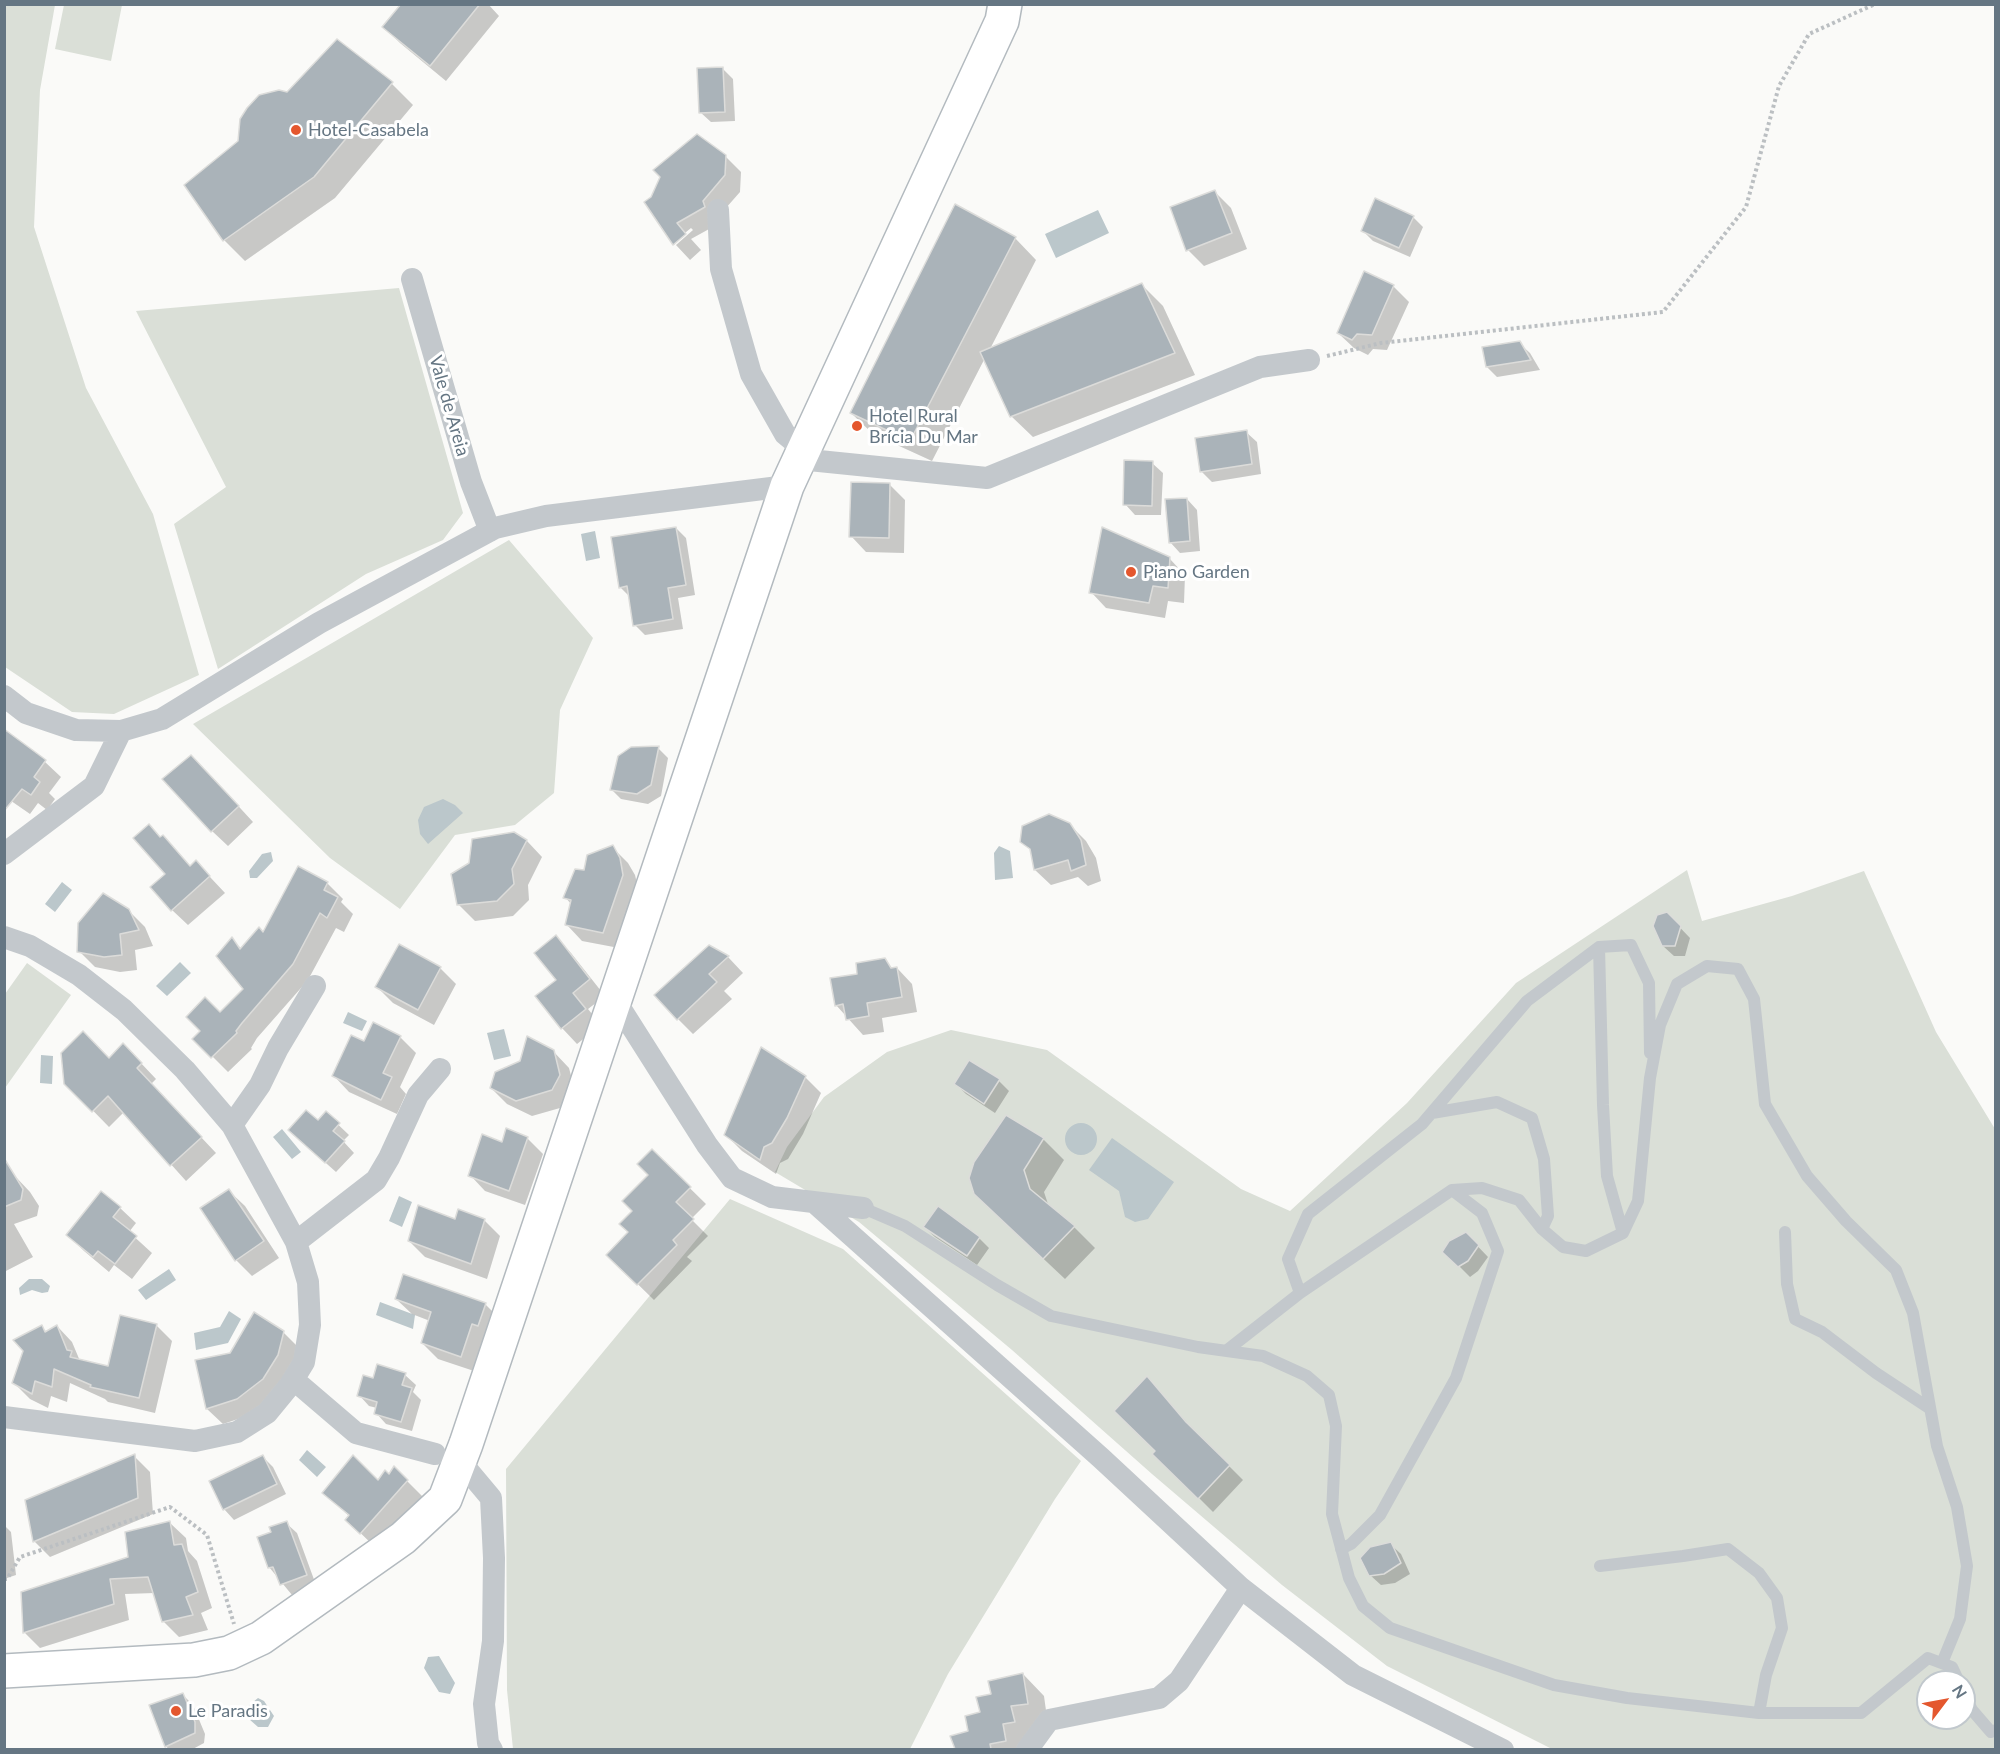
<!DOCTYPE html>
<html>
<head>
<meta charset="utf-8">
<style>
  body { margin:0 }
  #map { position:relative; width:2000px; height:1754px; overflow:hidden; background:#fafaf8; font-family:Lato,sans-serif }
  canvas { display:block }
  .frame { position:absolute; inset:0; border:6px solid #657683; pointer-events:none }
  .north { position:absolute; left:1916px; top:1670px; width:60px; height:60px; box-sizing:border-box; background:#fff; border:2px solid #c1c8cd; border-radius:50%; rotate:58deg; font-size:16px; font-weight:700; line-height:24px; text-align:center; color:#657683 }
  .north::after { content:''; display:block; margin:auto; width:21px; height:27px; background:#e4572e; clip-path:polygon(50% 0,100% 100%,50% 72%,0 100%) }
</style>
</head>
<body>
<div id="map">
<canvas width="2000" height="1754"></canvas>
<div class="frame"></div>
<div class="north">N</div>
</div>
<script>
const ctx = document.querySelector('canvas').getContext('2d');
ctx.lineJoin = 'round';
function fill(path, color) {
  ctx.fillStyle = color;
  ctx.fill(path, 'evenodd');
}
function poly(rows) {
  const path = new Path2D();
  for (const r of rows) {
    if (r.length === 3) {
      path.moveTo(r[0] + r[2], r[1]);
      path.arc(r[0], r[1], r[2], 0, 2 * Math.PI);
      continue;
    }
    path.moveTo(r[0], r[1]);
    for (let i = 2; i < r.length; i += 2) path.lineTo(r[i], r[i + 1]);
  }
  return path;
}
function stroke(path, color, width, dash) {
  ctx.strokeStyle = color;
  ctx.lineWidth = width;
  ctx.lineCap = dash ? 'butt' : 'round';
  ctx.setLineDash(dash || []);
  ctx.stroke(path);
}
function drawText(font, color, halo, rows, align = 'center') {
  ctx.font = font + ' Lato,sans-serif';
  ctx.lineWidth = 6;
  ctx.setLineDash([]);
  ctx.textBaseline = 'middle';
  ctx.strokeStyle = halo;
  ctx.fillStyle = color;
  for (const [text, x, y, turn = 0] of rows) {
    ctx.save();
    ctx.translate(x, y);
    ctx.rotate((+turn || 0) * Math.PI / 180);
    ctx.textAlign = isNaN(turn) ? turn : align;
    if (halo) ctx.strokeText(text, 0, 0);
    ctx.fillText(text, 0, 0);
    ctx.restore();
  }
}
fill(poly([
  [4,5,55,5,40,90,34,227,86,388,153,514,199,675,114,714,72,712,5,667],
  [64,5,122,5,111,61,55,49],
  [399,288,463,513,443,540,366,574,218,669,174,524,226,487,136,311],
  [509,540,593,638,560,710,554,793,515,825,455,835,400,909,330,858,193,724],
  [1687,870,1702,921,1792,896,1864,871,1936,1032,1995,1129,1995,1749,1552,1749,1387,1666,1282,1585,1152,1474,1012,1350,859,1222,775,1172,787,1147,824,1097,887,1052,951,1030,1047,1050,1241,1189,1290,1211,1407,1103,1516,983],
  [1928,1682,1964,1682,1964,1718,1928,1718],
  [27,963,71,995,5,1088,5,994],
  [730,1199,843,1249,1081,1461,1055,1499,948,1674,910,1749,513,1749,507,1690,506,1469]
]), '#dadfd7');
fill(poly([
  [1098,210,1109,233,1056,258,1045,234],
  [595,531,600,558,586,561,581,534],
  [443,799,455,805,463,813,428,844,420,834,418,820,424,807],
  [999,846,1010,851,1013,878,995,880,994,853],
  [271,852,273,861,257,878,250,878,249,871,262,854],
  [62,882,72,890,55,912,45,904],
  [180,962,191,973,167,996,156,986],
  [348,1012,367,1021,362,1031,343,1023],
  [504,1029,511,1056,494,1060,487,1033],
  [41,1055,53,1056,52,1084,40,1083],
  [1081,1139,16],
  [282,1129,301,1152,292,1159,273,1137],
  [1112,1138,1174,1182,1148,1219,1135,1222,1125,1217,1119,1191,1089,1170],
  [399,1196,412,1202,402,1227,389,1221],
  [169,1269,176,1280,146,1300,138,1290],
  [29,1279,42,1279,50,1286,48,1292,42,1293,32,1290,20,1295,19,1288],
  [380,1302,415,1315,413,1329,376,1315],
  [229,1311,241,1319,228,1343,196,1350,194,1333,220,1327],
  [307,1450,326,1467,317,1477,299,1460],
  [439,1656,455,1683,450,1694,439,1692,424,1668,428,1657],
  [258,1698,264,1701,274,1716,268,1727,258,1727,249,1719,247,1707]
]), '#bbc7cb');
fill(poly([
  [403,4,488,4,499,16,446,81,400,43,384,27],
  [723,69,733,79,735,121,711,122,700,112],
  [392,84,413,105,335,198,245,261,224,240,186,185,239,142,288,94],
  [725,156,741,172,740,192,718,217,720,223,691,239,701,250,690,260,676,245,693,230,691,228,675,241,675,245,646,203],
  [1215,192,1231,208,1247,249,1204,266,1188,250],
  [955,206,1015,238,1036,260,990,349,1142,285,1163,306,1195,375,1033,437,1011,416,985,358,932,461,873,434,851,413],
  [1413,217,1423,227,1410,257,1373,241,1363,231],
  [1393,286,1409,302,1387,350,1373,349,1368,355,1354,348,1338,333],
  [1519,343,1530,353,1540,370,1497,377,1487,367],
  [1246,432,1257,442,1261,474,1212,482,1201,471],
  [1152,463,1163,473,1161,515,1135,515,1125,504],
  [890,485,905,500,904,553,866,552,851,536],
  [1187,499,1197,510,1200,551,1180,553,1170,542],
  [676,528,686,538,695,595,678,598,683,629,645,635,635,625,630,597,620,587],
  [1169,558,1185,575,1184,603,1168,601,1165,618,1106,608,1091,592],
  [4,731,45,762,61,777,49,793,55,799,47,810,38,803,30,814,4,796],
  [658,748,668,758,661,796,648,804,621,799,611,789],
  [207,772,253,822,228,846,212,831],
  [1070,825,1086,841,1096,858,1101,881,1088,886,1078,877,1051,885,1035,870,1032,851,1022,841],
  [514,833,527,841,542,857,528,885,529,900,513,916,475,921,459,905],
  [612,847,628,863,635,875,639,892,619,948,582,941,567,925,571,904,565,897,585,872],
  [196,862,225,893,188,925,172,910,191,867],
  [327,883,343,899,341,902,353,914,344,932,336,928,308,980,257,1038,251,1048,252,1049,228,1072,195,1039,245,989,232,940,242,949,264,934],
  [128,910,145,927,153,946,135,950,137,970,120,972,95,967,79,951],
  [1666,913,1690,938,1685,956,1674,956,1663,946],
  [556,937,571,953,605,996,588,1009,601,1025,577,1044,562,1028],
  [709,947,728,957,743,973,724,991,732,999,693,1034,678,1019],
  [885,960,893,969,897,968,912,984,917,1012,882,1018,884,1032,863,1035,836,1005],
  [440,968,456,984,434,1025,393,1003,377,987],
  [400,1037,416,1053,400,1087,406,1094,397,1114,349,1092,334,1076,365,1044],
  [553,1051,569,1068,575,1091,567,1106,532,1116,507,1104,491,1088],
  [109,1059,139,1061,156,1079,151,1084,216,1153,186,1181,124,1112,109,1127,66,1083],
  [805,1077,821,1093,803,1134,788,1159,780,1163,776,1174,742,1151,726,1135],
  [999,1081,1009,1091,995,1113,966,1094,956,1084],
  [326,1113,349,1135,343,1141,354,1153,336,1172,300,1140],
  [1006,1117,1043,1139,1064,1160,1044,1192,1049,1207,1074,1227,1095,1248,1065,1279,997,1215],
  [507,1130,527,1138,543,1154,525,1205,485,1191,470,1175,503,1144],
  [652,1151,706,1204,691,1219,708,1236,687,1257,692,1261,654,1300,608,1255,630,1232,634,1211,650,1175],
  [4,1173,14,1175,30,1192,39,1206,37,1216,14,1224,33,1257,4,1272],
  [229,1191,245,1206,279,1258,252,1276,236,1260],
  [120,1208,136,1223,129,1232,152,1253,132,1279,114,1265,109,1272,84,1251,68,1235],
  [484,1220,500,1236,487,1279,425,1257,409,1241,456,1221],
  [924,1227,979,1238,989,1248,977,1265,935,1237],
  [1466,1234,1488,1257,1478,1271,1470,1277,1444,1251],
  [396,1299,485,1304,501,1320,477,1372,438,1359,422,1343,430,1321,412,1314],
  [156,1325,172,1341,155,1413,108,1402,105,1399,70,1383,67,1402,51,1396,48,1408,30,1399,14,1383,41,1327,47,1332,57,1326,72,1342,80,1361,109,1367],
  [283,1332,299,1348,278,1395,253,1414,223,1424,207,1409,197,1361,231,1354],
  [405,1375,416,1385,413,1392,421,1400,412,1431,386,1424,376,1413,377,1408,369,1406,359,1395,374,1380],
  [1147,1378,1198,1435,1243,1480,1213,1512,1154,1453,1157,1451],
  [134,1456,150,1472,153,1514,50,1557,34,1541],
  [263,1457,273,1467,286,1494,234,1520,224,1509],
  [394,1468,423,1497,377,1549,347,1520,350,1517,324,1493,379,1482,390,1476],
  [170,1523,186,1538,188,1551,197,1561,212,1608,201,1613,208,1630,179,1637,163,1621,155,1593,125,1594,129,1620,40,1648,25,1633,23,1593,129,1558],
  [286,1523,297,1533,316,1585,292,1595,269,1567,273,1533],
  [4,1525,11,1532,16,1575,4,1579],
  [1390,1544,1401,1554,1410,1574,1395,1583,1381,1585,1370,1575],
  [1023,1674,1044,1696,1048,1725,1024,1750,957,1750,952,1737,969,1732,993,1695],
  [183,1695,193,1705,205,1734,204,1743,191,1750,169,1750,166,1746]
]), '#0003');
const building = poly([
  [401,4,480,4,430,66,382,27,401,4],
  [337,39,393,82,314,177,223,241,184,185,238,141,240,119,247,108,259,95,279,90,287,92,337,39],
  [723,67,725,112,699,113,697,68,723,67],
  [697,134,726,155,725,175,703,201,705,207,677,223,686,234,673,245,644,202,651,197,660,177,653,170,697,134],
  [1215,190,1232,233,1186,251,1170,207,1215,190],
  [1375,198,1414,216,1399,248,1361,231,1375,198],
  [955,204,1016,237,910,441,850,413,955,204],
  [1364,271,1394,285,1372,335,1357,334,1352,340,1337,333,1364,271],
  [1142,283,1175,353,1010,417,980,352,1142,283],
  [1520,341,1531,360,1486,367,1482,347,1520,341],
  [1247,430,1252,464,1200,472,1195,438,1247,430],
  [1124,460,1153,461,1152,506,1123,505,1124,460],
  [851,482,890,483,889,538,849,537,851,482],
  [1187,498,1190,541,1169,543,1165,499,1187,498],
  [676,527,686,585,668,588,673,619,633,626,627,586,619,588,611,537,676,527],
  [1102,527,1170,557,1168,588,1153,586,1149,603,1089,593,1102,527],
  [4,729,46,760,34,777,40,782,31,795,22,789,4,811,4,729],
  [659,746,651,785,637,794,610,790,618,756,631,747,659,746],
  [191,755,239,806,211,832,162,779,191,755],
  [1049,814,1070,823,1081,840,1086,865,1071,871,1068,860,1034,870,1030,849,1020,842,1022,826,1049,814],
  [149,824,160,837,163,835,190,866,196,860,210,876,171,911,150,887,165,874,133,838,149,824],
  [514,832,527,840,512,869,514,884,497,901,457,905,451,874,469,863,472,839,514,832],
  [613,845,620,858,623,875,603,933,565,925,571,900,563,898,575,869,584,870,587,855,613,845],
  [298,866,328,882,324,890,338,897,327,918,320,913,293,964,242,1023,236,1031,237,1033,211,1058,192,1039,200,1031,186,1017,205,997,220,1012,243,989,216,956,232,937,240,949,259,927,263,932,298,866],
  [103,893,129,909,139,930,120,934,122,955,104,957,77,952,78,923,103,893],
  [1667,912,1681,926,1675,946,1662,946,1653,926,1657,915,1667,912],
  [556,935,590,979,573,993,586,1009,561,1029,535,996,556,980,534,953,556,935],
  [399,944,441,967,418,1010,375,987,399,944],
  [709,945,729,956,709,974,717,982,677,1020,654,995,709,945],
  [885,958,891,968,897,967,902,997,867,1003,869,1016,846,1020,843,1004,835,1006,830,978,857,974,856,963,885,958],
  [373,1022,401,1036,383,1073,392,1077,381,1100,332,1076,351,1035,364,1041,373,1022],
  [83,1031,109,1058,123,1043,142,1063,137,1068,202,1137,170,1166,108,1096,92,1112,64,1084,61,1053,83,1031],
  [527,1036,554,1050,560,1075,552,1090,516,1101,490,1088,495,1072,520,1061,527,1036],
  [761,1047,806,1076,787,1118,772,1143,764,1147,760,1160,724,1135,761,1047],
  [969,1060,1000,1079,984,1104,954,1084,969,1060],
  [306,1110,318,1120,326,1111,340,1123,333,1131,345,1141,325,1163,288,1130,306,1110],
  [1006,1115,1044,1138,1024,1170,1030,1189,1075,1226,1043,1259,974,1194,969,1178,974,1162,1006,1115],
  [506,1128,528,1137,509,1191,468,1176,482,1134,502,1142,506,1128],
  [652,1149,691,1187,676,1202,694,1219,673,1240,677,1245,637,1285,606,1255,628,1232,619,1224,632,1211,622,1201,648,1175,637,1164,652,1149],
  [4,1158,23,1189,21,1200,4,1207,4,1158],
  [229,1189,264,1241,235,1261,200,1208,229,1189],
  [101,1191,121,1207,113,1217,137,1236,115,1264,98,1251,93,1257,66,1235,101,1191],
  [418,1205,455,1219,458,1209,485,1219,471,1264,408,1241,418,1205],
  [938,1206,980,1237,967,1256,923,1227,938,1206],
  [1466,1232,1479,1245,1468,1261,1458,1267,1442,1252,1449,1241,1466,1232],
  [403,1274,486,1303,478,1326,472,1324,461,1357,421,1343,431,1312,395,1299,403,1274],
  [254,1312,284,1331,278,1355,263,1379,237,1399,206,1409,195,1360,230,1353,254,1312],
  [120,1315,157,1324,139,1398,90,1387,91,1385,54,1369,52,1387,35,1381,32,1394,12,1383,23,1351,13,1340,42,1325,45,1332,57,1325,67,1350,72,1351,70,1357,108,1366,120,1315],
  [377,1364,406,1373,402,1385,412,1388,401,1422,374,1414,377,1402,357,1396,363,1375,373,1378,377,1364],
  [1147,1376,1186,1422,1230,1465,1198,1499,1152,1454,1155,1451,1114,1411,1147,1376],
  [135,1454,138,1498,33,1542,25,1500,135,1454],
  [263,1455,277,1484,223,1510,209,1481,263,1455],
  [353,1455,378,1480,385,1470,389,1474,394,1466,408,1480,360,1534,345,1520,349,1515,322,1493,353,1455],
  [170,1521,174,1545,182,1544,198,1592,186,1597,193,1615,162,1622,148,1577,110,1579,114,1604,23,1633,21,1592,128,1557,125,1532,170,1521],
  [287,1521,307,1575,280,1585,273,1567,268,1568,257,1537,271,1532,269,1527,287,1521],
  [1391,1542,1401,1563,1384,1574,1369,1576,1360,1558,1370,1547,1391,1542],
  [1023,1673,1028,1704,1011,1706,1015,1722,1003,1724,1006,1741,990,1744,991,1749,955,1749,950,1736,968,1731,965,1716,980,1712,976,1697,991,1694,988,1681,1023,1673],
  [183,1693,195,1722,195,1733,165,1747,149,1705,183,1693]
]);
fill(building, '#aab3b9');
stroke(building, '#dcdcda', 1.5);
const secondary = poly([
  [4,1671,194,1660,229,1653,261,1638,403,1538,445,1499,466,1444,787,486,1002,21,1005,4]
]);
stroke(secondary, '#b3babf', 36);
stroke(poly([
  [1327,356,1381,343,1663,312,1746,207,1779,86,1809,34,1875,4],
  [4,1579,7,1579,20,1557,170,1507,207,1535,234,1624]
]), '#bbbfc2', 4, [3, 3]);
stroke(poly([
  [1599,947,1603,1105,1607,1176,1623,1233],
  [1432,1113,1497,1102,1532,1118,1544,1159,1548,1216,1542,1229],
  [863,1208,905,1226,997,1285,1051,1316,1198,1347,1263,1356,1307,1376,1329,1395,1336,1426,1332,1514,1349,1578,1363,1606,1390,1628,1554,1685,1627,1698,1759,1713,1861,1713,1928,1658,1952,1667,1959,1682],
  [1785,1232,1787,1284,1795,1319,1822,1332,1876,1373,1929,1408],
  [1300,1293,1288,1259,1308,1214,1422,1124,1527,1001,1599,947,1631,945,1649,983,1650,1053],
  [1226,1351,1300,1293,1452,1190,1482,1188,1519,1200,1542,1229,1563,1247,1586,1251,1623,1233,1638,1201,1650,1078,1660,1025,1677,984,1707,966,1738,969,1754,999,1765,1104,1807,1176,1846,1221,1896,1270,1913,1313,1937,1446,1957,1507,1967,1566,1960,1619,1942,1663],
  [1341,1549,1351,1544,1380,1515,1456,1378,1498,1251,1482,1213,1452,1190],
  [1600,1566,1683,1556,1728,1549,1759,1573,1777,1598,1782,1628,1766,1675,1759,1713],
  [1964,1693,1972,1710,1991,1732,1996,1730]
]), '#c3c8cc', 12);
stroke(poly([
  [718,210,721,269,751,374,785,434,803,449],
  [412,279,471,482,490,531],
  [799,459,987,478,1260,367,1309,360],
  [4,696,26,713,76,730,121,731,162,719,319,623,495,528,546,516,787,486],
  [4,854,94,786,121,731],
  [4,937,30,946,79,975,124,1010,185,1070,232,1125,296,1242,308,1282,310,1325,304,1362,290,1385,267,1413,237,1432,195,1441,4,1417],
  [615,1000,707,1145,732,1178,772,1197,863,1208],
  [232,1125,260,1085,278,1048,315,986],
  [814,1202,1101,1458,1241,1588,1353,1675,1503,1750],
  [296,1242,376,1180,389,1158,418,1095,440,1069],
  [294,1380,356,1433,435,1454],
  [460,1461,491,1498,494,1558,493,1641,484,1704,488,1743,492,1750],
  [1027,1750,1049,1720,1159,1698,1179,1681,1241,1588]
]), '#c3c8cc', 22);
stroke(secondary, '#fff', 33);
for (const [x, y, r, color] of [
  [296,130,6,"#e4572e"],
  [857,426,6,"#e4572e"],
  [1131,572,6,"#e4572e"],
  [176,1711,6,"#e4572e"]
]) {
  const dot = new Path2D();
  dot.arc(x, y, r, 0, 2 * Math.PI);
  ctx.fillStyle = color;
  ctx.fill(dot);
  stroke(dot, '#fff', 2);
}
drawText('18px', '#657683', '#fff', [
  ["Hotel-Casabela",308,130],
  ["Hotel Rural",869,416],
  ["Brícia Du Mar",869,437],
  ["Piano Garden",1143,572],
  ["Le Paradis",188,1711]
], 'left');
drawText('18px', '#657683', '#fff', [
  ["Vale de Areia",449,406,74]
]);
</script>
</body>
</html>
